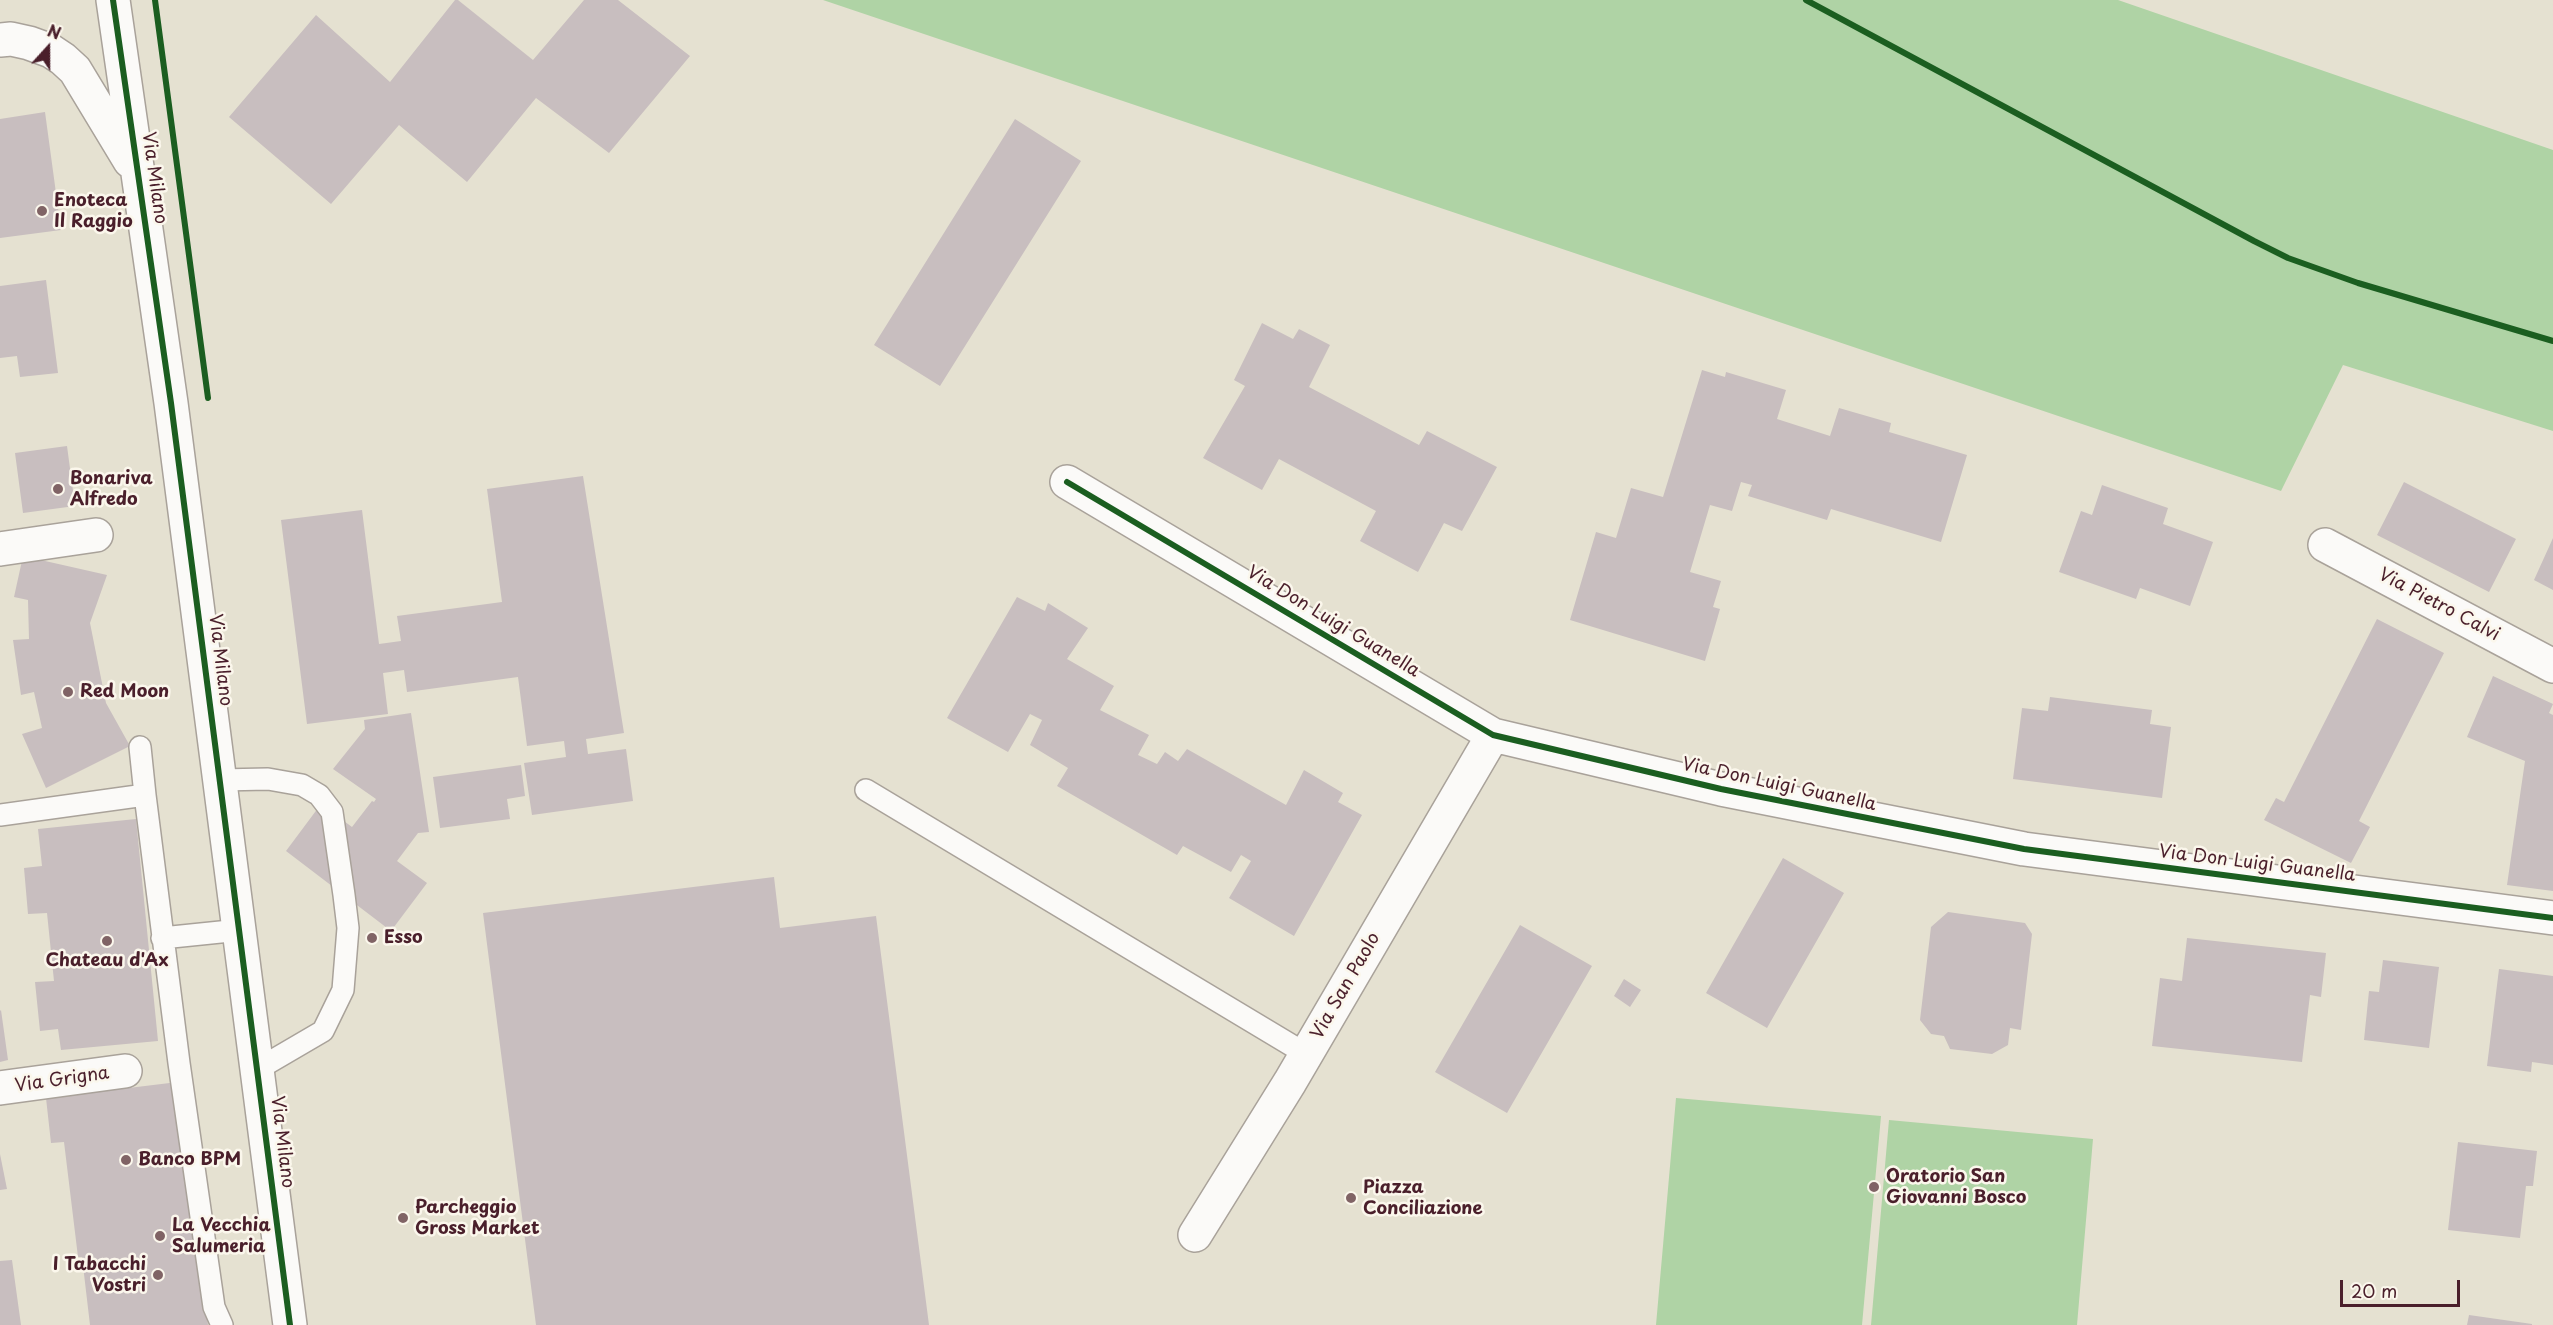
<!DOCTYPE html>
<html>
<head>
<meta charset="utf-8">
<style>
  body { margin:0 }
  #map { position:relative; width:2553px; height:1325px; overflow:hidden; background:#e5e1d1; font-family:"Playpen Sans",sans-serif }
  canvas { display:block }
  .north { position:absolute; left:18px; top:18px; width:60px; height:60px; -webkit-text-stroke:4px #fbf7ec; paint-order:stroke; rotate:21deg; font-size:16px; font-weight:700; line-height:24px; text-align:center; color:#4a1f2b }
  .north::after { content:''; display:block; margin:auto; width:21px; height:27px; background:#4a1f2b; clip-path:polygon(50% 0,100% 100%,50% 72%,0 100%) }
  .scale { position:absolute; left:2340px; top:1280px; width:120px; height:27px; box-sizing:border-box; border:3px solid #4a1f2b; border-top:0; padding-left:8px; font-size:18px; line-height:21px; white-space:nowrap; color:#4a1f2b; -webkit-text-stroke:4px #fbf7ec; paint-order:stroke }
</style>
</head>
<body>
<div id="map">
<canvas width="2553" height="1325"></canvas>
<div class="north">N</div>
<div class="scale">20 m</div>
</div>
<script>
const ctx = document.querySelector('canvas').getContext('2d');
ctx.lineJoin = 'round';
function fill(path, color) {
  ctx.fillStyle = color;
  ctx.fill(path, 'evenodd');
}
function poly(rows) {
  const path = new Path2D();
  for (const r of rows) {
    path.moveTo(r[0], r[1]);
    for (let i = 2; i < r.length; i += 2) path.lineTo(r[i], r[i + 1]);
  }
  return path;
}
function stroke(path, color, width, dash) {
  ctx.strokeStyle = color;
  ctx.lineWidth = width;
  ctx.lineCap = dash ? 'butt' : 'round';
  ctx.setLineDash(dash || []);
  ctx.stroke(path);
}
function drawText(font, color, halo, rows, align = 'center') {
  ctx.font = font + ' "Playpen Sans",sans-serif';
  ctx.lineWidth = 5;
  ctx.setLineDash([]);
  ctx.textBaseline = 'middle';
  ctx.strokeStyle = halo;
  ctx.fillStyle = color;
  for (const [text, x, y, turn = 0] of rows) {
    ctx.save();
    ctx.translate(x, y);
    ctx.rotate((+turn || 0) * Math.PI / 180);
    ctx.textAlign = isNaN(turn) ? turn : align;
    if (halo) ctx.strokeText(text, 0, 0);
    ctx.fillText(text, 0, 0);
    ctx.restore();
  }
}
fill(poly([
  [823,0,2118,0,2553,150,2553,431,2343,365,2281,491],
  [1676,1098,1881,1116,1862,1325,1656,1325],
  [1889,1120,2093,1139,2077,1325,1871,1325]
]), '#afd3a5');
fill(poly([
  [455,0,458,0,533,60,584,0,618,0,690,56,609,153,536,98,467,182,399,125,331,204,229,117,316,15,390,82],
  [45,112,61,230,0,238,0,119],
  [1015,119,1081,161,940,386,874,345],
  [46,280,58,373,20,377,17,356,0,358,0,286],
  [1262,323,1293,339,1299,329,1330,345,1309,387,1419,445,1427,431,1497,467,1462,531,1444,523,1418,572,1360,541,1376,511,1279,459,1262,490,1203,458,1245,386,1234,380],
  [1702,370,1725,377,1726,372,1786,390,1777,419,1830,436,1839,408,1891,423,1889,432,1967,455,1941,542,1831,509,1827,520,1748,496,1752,485,1741,482,1732,511,1710,505,1690,572,1721,581,1713,607,1720,609,1705,661,1570,620,1596,532,1616,538,1631,488,1663,497],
  [67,446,75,506,23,513,15,453],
  [583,476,624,733,586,739,588,754,626,749,633,801,532,815,524,763,566,757,564,741,527,746,518,677,407,692,404,670,383,673,388,714,307,724,281,520,362,510,379,644,401,641,397,616,502,602,487,489],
  [2404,482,2516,539,2489,592,2377,535],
  [2102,485,2168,508,2163,524,2213,542,2190,606,2140,588,2136,599,2059,572,2081,511,2092,515],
  [2553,538,2553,590,2534,580],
  [23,556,107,575,90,623,106,703,130,746,46,788,22,734,42,728,34,692,21,695,13,640,29,639,28,600,14,597],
  [1017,597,1045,611,1048,603,1088,628,1067,659,1114,686,1100,710,1149,735,1138,755,1157,764,1165,752,1178,761,1187,749,1286,805,1304,770,1343,793,1338,802,1362,815,1294,936,1229,898,1251,861,1241,855,1231,872,1183,846,1177,855,1057,786,1068,768,1030,745,1042,720,1030,714,1008,752,947,718],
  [2377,619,2444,653,2359,821,2370,827,2351,863,2264,820,2276,798,2284,802],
  [2493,676,2553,704,2549,713,2553,715,2553,891,2507,885,2525,761,2467,737],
  [2050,697,2152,710,2150,724,2171,727,2162,798,2013,779,2022,708,2048,711],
  [411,713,429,832,418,833,397,861,427,883,391,931,286,851,321,804,352,827,372,801,374,802,376,799,333,769,365,729,364,720],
  [521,765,525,796,507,799,510,819,440,828,433,777],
  [136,819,158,1041,61,1050,58,1029,40,1031,35,982,54,981,47,913,28,914,24,868,42,866,38,829],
  [1783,858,1844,893,1767,1028,1706,993],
  [774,877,780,928,876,916,929,1325,536,1325,483,913],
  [1948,912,2025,923,2032,934,2021,1030,2010,1028,2008,1045,1992,1054,1950,1049,1944,1036,1931,1034,1920,1020,1931,927],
  [1520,925,1592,966,1507,1113,1435,1072],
  [2187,938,2326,953,2321,997,2310,995,2302,1062,2152,1046,2160,978,2182,981],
  [2383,960,2439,967,2429,1048,2364,1040,2369,991,2379,992],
  [2499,969,2553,976,2553,1065,2532,1062,2531,1072,2487,1066],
  [1624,979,1641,990,1630,1007,1614,996],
  [1,1010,8,1060,0,1062,0,1011],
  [178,1082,208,1325,90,1325,82,1257,78,1257,64,1142,51,1143,46,1098],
  [2458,1142,2537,1151,2533,1186,2526,1186,2520,1238,2448,1230],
  [0,1154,7,1189,0,1190],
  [12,1260,21,1325,0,1325,0,1261],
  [2469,1315,2532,1324,2532,1325,2467,1325]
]), '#c8bebf');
const service = poly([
  [140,747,145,795],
  [220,780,268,779,302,785,319,795,332,812,344,895,348,928,343,990,323,1031,258,1069],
  [866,790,1306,1054],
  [0,815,145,795,179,1063,214,1307,222,1325],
  [162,938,240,930]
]);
const minor = poly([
  [1067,482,1493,735,1721,789,2024,849,2553,918],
  [2325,545,2553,666],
  [0,549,96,535],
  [0,1088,125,1071],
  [1195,1235,1290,1082,1493,735]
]);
const tertiary = poly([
  [113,0,171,403,290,1325],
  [0,40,11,39,29,43,51,51,63,59,75,70,130,161]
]);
stroke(service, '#a9a29a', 24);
stroke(minor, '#a9a29a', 36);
stroke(tertiary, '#a9a29a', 36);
stroke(service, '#fbfaf8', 21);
stroke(minor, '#fbfaf8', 33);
stroke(tertiary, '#fbfaf8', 33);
stroke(poly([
  [113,0,171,403,290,1325],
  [155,0,208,398],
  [1806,0,2254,241,2288,258,2358,283,2553,341],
  [1067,482,1493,735,1721,789,2024,849,2553,918]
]), '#1b5e20', 6);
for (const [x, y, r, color] of [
  [42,211,6,"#806365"],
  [58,489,6,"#806365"],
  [68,692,6,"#806365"],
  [372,938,6,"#806365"],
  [107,941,6,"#806365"],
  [126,1160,6,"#806365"],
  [1874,1187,6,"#806365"],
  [1351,1198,6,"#806365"],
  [403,1218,6,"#806365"],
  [160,1236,6,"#806365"],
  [158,1275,6,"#806365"]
]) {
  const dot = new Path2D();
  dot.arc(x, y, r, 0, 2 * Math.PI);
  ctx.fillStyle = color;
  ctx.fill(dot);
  stroke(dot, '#fbf7ec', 2);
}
drawText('18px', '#4a1f2b', '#fbf7ec', [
  ["Via Milano",154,178,82],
  ["Via Pietro Calvi",2439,605,28],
  ["Via Don Luigi Guanella",1333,622,31],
  ["Via Milano",220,660,83],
  ["Via Don Luigi Guanella",1779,785,12],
  ["Via Don Luigi Guanella",2257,864,7],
  ["Via San Paolo",1346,986,-60],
  ["Via Grigna",62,1080,-8],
  ["Via Milano",282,1142,83]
]);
drawText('bold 18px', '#4a1f2b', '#fbf7ec', [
  ["Enoteca",54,201],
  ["Il Raggio",54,222],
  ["Bonariva",70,479],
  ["Alfredo",70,500],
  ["Red Moon",80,692],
  ["Esso",384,938],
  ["Chateau d'Ax",107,961,"center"],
  ["Banco BPM",138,1160],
  ["Oratorio San",1886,1177],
  ["Giovanni Bosco",1886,1198],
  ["Piazza",1363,1188],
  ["Conciliazione",1363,1209],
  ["Parcheggio",415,1208],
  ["Gross Market",415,1229],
  ["La Vecchia",172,1226],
  ["Salumeria",172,1247],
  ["I Tabacchi",146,1265,"right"],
  ["Vostri",146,1286,"right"]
], 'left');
</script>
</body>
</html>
